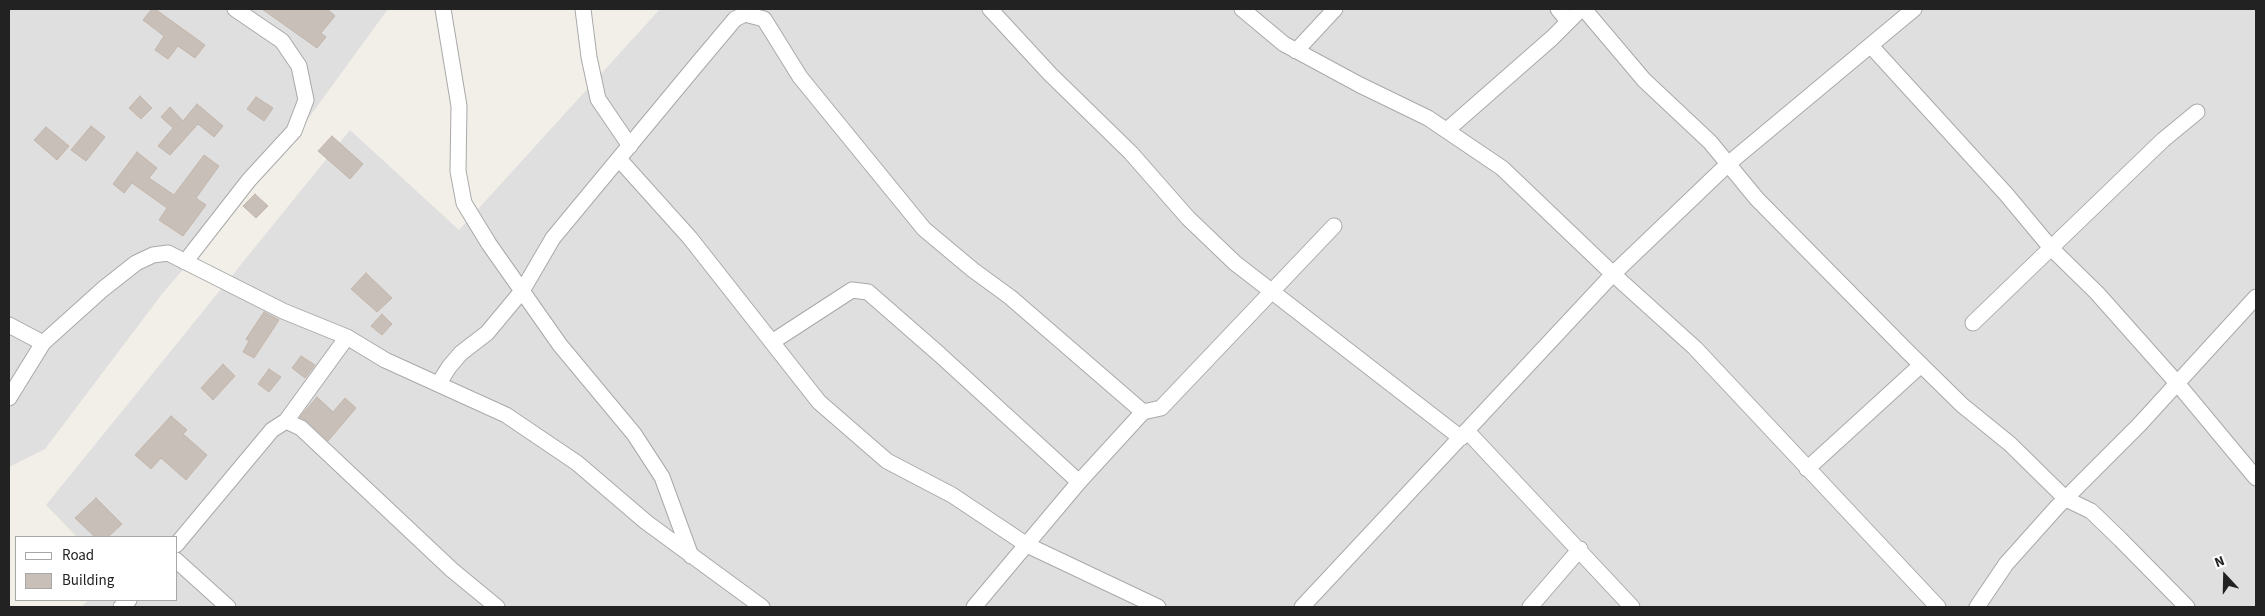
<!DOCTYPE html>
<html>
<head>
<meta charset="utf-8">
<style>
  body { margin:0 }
  #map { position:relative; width:2265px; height:616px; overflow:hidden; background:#f2efe9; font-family:"Source Sans 3",sans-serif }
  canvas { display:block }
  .frame { position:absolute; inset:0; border:10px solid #222; pointer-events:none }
  .legend { position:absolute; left:15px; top:536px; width:162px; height:65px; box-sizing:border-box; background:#fff; border:1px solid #a7a7a7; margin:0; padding:6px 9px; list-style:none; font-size:15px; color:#222 }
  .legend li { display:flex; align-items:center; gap:10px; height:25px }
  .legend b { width:25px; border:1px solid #a7a7a7 }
  .north { position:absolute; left:2200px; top:551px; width:50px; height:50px; -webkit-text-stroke:4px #fff; paint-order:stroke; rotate:339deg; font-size:14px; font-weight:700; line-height:20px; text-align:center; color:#222 }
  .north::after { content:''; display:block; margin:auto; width:18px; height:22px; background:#222; clip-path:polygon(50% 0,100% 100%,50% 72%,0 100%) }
</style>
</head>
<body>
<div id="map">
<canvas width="2265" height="616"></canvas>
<div class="frame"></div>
<ul class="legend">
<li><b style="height:6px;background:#fff"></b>Road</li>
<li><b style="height:14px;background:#c7bfb8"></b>Building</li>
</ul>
<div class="north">N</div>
</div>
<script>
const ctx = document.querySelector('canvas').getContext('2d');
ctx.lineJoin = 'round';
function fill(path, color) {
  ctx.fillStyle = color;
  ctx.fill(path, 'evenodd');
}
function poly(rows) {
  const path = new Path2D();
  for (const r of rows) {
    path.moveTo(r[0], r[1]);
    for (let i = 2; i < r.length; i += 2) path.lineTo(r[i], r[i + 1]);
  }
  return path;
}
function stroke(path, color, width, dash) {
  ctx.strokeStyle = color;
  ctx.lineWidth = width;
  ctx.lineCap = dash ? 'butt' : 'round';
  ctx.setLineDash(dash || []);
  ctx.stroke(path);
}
fill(poly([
  [9,9,388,9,286,149,162,294,45,449,9,467],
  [660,9,2256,9,2256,607,82,607,88,600,176,600,176,537,77,537,46,505,350,130,459,230]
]), '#e0dfdf');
const building = poly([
  [152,9,155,9,205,45,195,58,178,46,168,59,155,50,164,36,143,20,152,9],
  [262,9,327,9,335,16,321,33,326,37,317,48,262,9],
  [140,96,152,108,141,119,129,108,140,96],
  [256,97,273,108,264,121,247,109,256,97],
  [197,104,223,126,214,137,198,124,170,155,158,146,173,128,161,117,170,107,183,121,197,104],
  [91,126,105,137,86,161,71,150,91,126],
  [46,127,69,146,57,160,34,140,46,127],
  [332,136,363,164,350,179,318,151,332,136],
  [137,152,157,168,149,178,174,195,204,155,219,166,196,198,206,205,183,236,159,220,167,208,132,183,124,193,113,184,137,152],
  [255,194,268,206,256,218,243,206,255,194],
  [366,273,392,298,377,312,351,289,366,273],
  [264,312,279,320,254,358,243,352,249,341,246,339,264,312],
  [382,314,392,324,382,335,371,326,382,314],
  [301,356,315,365,305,378,292,368,301,356],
  [223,364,235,376,213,400,201,388,223,364],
  [269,369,281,377,269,392,258,384,269,369],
  [317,397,333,412,345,398,356,408,328,441,307,421,300,417,317,397],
  [171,416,187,430,183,434,207,455,186,480,161,458,151,469,135,455,171,416],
  [96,498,122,524,108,537,95,537,75,518,96,498]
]);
fill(building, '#c7bfb8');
stroke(building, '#c4b6ab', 1);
const minor = poly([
  [443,9,459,106,458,171,464,203,489,244,560,345,634,434,662,477,691,556],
  [583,9,589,57,598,99,630,146],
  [990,9,1050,74,1131,153,1188,218,1235,263,1461,438],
  [1242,9,1284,44,1360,85,1428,118,1502,168,1613,274,1695,348,1938,607],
  [1558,9,1568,21],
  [1584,9,1644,80,1710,142,1757,199,1906,350,1962,405,2010,444,2066,499,2091,511,2120,539,2187,607],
  [1871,46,2006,194,2051,248,2097,293,2177,383,2256,478],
  [1296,51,1335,9],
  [1447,130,1552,38,1581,9],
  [619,159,690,238,819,402,887,461,952,495,1027,545,1158,607],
  [185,262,249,180,294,131,306,100,299,66,282,41,235,9],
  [1973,323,2163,140,2197,112],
  [9,325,43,343],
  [772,342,852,290,868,292,939,354,1079,482],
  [439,383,449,367,461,353,487,333,522,291,553,238,693,69,735,19,745,14,764,19,800,77,924,229,973,270,1010,297,1143,412],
  [9,398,43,343,103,289,136,263,153,255,168,253,283,311,347,337,385,360,506,415,577,463,646,522,762,607],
  [286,421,301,428,452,570,497,607],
  [1467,431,1632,607],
  [1807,469,1921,365],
  [176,545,272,430,286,421,347,337],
  [176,560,228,607],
  [121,607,129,600],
  [974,607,1079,482,1143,412,1161,408,1334,226],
  [1302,607,1613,274,1728,164,1914,9],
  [1530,607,1580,549],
  [1977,607,2006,564,2057,507,2139,425,2256,297]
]);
stroke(minor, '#a9a9a9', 17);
stroke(minor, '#fff', 15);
</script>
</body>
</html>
